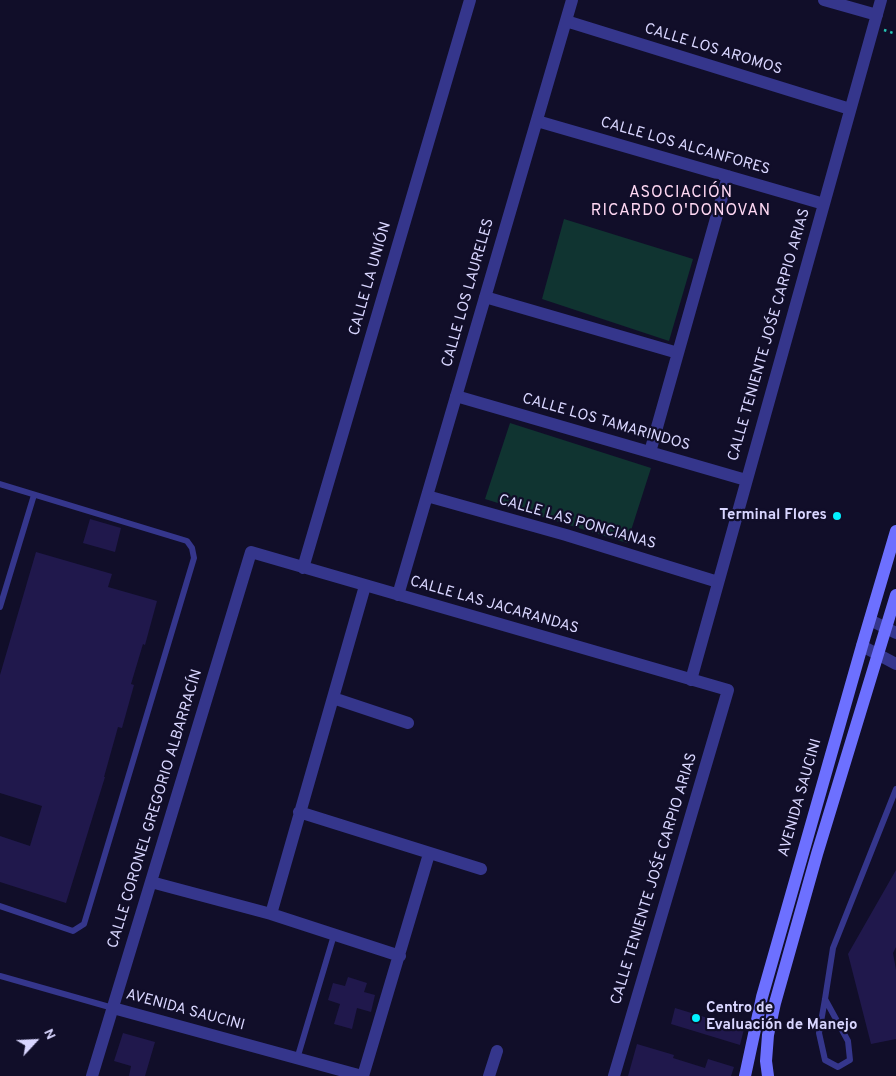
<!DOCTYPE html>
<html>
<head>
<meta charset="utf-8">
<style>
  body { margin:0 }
  #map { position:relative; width:896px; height:1076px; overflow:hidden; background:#110e29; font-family:Overpass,sans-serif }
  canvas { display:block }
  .north { position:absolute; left:10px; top:1016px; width:50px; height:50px; -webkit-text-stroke:4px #110e29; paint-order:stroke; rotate:65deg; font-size:14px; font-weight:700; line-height:20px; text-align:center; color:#d9d6ff }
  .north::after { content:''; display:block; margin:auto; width:18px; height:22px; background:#d9d6ff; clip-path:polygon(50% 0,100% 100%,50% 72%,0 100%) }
</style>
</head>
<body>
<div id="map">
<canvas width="896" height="1076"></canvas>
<div class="north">N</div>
</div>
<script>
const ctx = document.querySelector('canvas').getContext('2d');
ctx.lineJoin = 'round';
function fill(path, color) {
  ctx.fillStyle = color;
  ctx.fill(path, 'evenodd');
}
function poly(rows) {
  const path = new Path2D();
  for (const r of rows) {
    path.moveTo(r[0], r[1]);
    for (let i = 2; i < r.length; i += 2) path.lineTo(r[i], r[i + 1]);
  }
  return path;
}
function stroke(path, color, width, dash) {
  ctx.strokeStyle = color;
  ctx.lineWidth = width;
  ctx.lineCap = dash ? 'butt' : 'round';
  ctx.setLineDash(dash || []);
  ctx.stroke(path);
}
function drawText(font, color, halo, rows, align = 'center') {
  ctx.font = font + ' Overpass,sans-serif';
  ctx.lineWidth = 4.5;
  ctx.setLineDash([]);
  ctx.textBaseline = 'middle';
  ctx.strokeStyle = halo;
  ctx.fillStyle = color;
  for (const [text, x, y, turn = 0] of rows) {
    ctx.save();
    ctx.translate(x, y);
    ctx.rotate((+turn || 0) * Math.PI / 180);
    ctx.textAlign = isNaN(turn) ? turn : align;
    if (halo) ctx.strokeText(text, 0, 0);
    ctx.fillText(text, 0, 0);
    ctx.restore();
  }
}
fill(poly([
  [564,219,693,259,669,341,542,299],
  [510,423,651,468,627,543,485,499]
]), '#103431');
fill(poly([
  [90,519,121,528,115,552,83,543],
  [36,552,112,574,108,587,157,601,145,645,143,644,131,684,134,685,122,728,118,727,104,777,105,777,66,903,0,882,0,836,30,846,42,806,0,793,0,675],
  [896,870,896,947,893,953,896,970,896,1039,871,1044,848,954],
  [348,977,367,983,364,992,375,995,371,1012,357,1008,352,1029,334,1024,340,1004,328,1000,333,983,345,986],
  [675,1008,744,1029,740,1045,671,1024],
  [123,1033,155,1042,145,1076,129,1076,131,1066,114,1061],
  [637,1044,674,1055,673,1058,705,1068,708,1059,734,1067,731,1076,628,1076]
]), '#20184c');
stroke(poly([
  [884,30,896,34]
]), '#25c4b3', 2.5, [2.5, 4]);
stroke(poly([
  [0,484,187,541,192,548,194,558,84,924,73,931,0,906],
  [0,607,34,495],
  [0,976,113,1008],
  [825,999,848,1041,850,1060,838,1067,825,1060,819,1033,825,999,833,948,896,789],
  [297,1059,334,935]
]), '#35368c', 6);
stroke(poly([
  [824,0,877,15],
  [566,21,850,109],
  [537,121,824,204],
  [485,297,678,353],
  [456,396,746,480],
  [650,452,728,176],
  [427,496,566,535,718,582],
  [303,568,470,0],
  [398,595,572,0],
  [870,620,896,633],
  [862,646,896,664],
  [691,680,881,0],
  [333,698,408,723],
  [299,812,481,869],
  [151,882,271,914,400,956],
  [271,914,365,586],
  [113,1008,362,1076],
  [92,1076,251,552,728,690,614,1076],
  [363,1076,429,854],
  [489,1076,497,1051]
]), '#35368c', 12);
stroke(poly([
  [745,1076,762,997,862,646,896,531],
  [768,1076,766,1061,768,1035,775,1003,817,854,896,595]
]), '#6d70ff', 12);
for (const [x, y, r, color] of [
  [837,516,5,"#02f1ff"],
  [696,1018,5,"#02f1ff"]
]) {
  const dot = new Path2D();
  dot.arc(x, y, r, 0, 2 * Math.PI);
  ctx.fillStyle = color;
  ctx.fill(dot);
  stroke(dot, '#110e29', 2);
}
drawText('15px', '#d9d6ff', '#110e29', [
  ["CALLE LOS AROMOS",713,50,17],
  ["CALLE LOS ALCANFORES",685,147,16],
  ["CALLE LA UNIÓN",371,279,-74],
  ["CALLE LOS LAURELES",469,293,-74],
  ["CALLE TENIENTE JOŚE CARPIO ARIAS",770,335,-74],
  ["CALLE LOS TAMARINDOS",606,423,16],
  ["CALLE LAS PONCIANAS",577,523,16],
  ["CALLE LAS JACARANDAS",494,606,16],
  ["AVENIDA SAUCINI",801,798,-74],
  ["CALLE CORONEL GREGORIO ALBARRACÍN",156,809,-73],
  ["CALLE TENIENTE JOŚE CARPIO ARIAS",655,879,-73],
  ["AVENIDA SAUCINI",185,1011,15]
]);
drawText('bold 15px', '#d9d6ff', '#110e29', [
  ["Terminal Flores",827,516],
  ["Centro de",706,1009,"left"],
  ["Evaluación de Manejo",706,1026,"left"]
], 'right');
ctx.letterSpacing = '1px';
drawText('16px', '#ffd8f3', '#110e29', [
  ["ASOCIACIÓN",681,194],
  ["RICARDO O'DONOVAN",681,212]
]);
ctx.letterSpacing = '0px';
</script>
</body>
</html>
